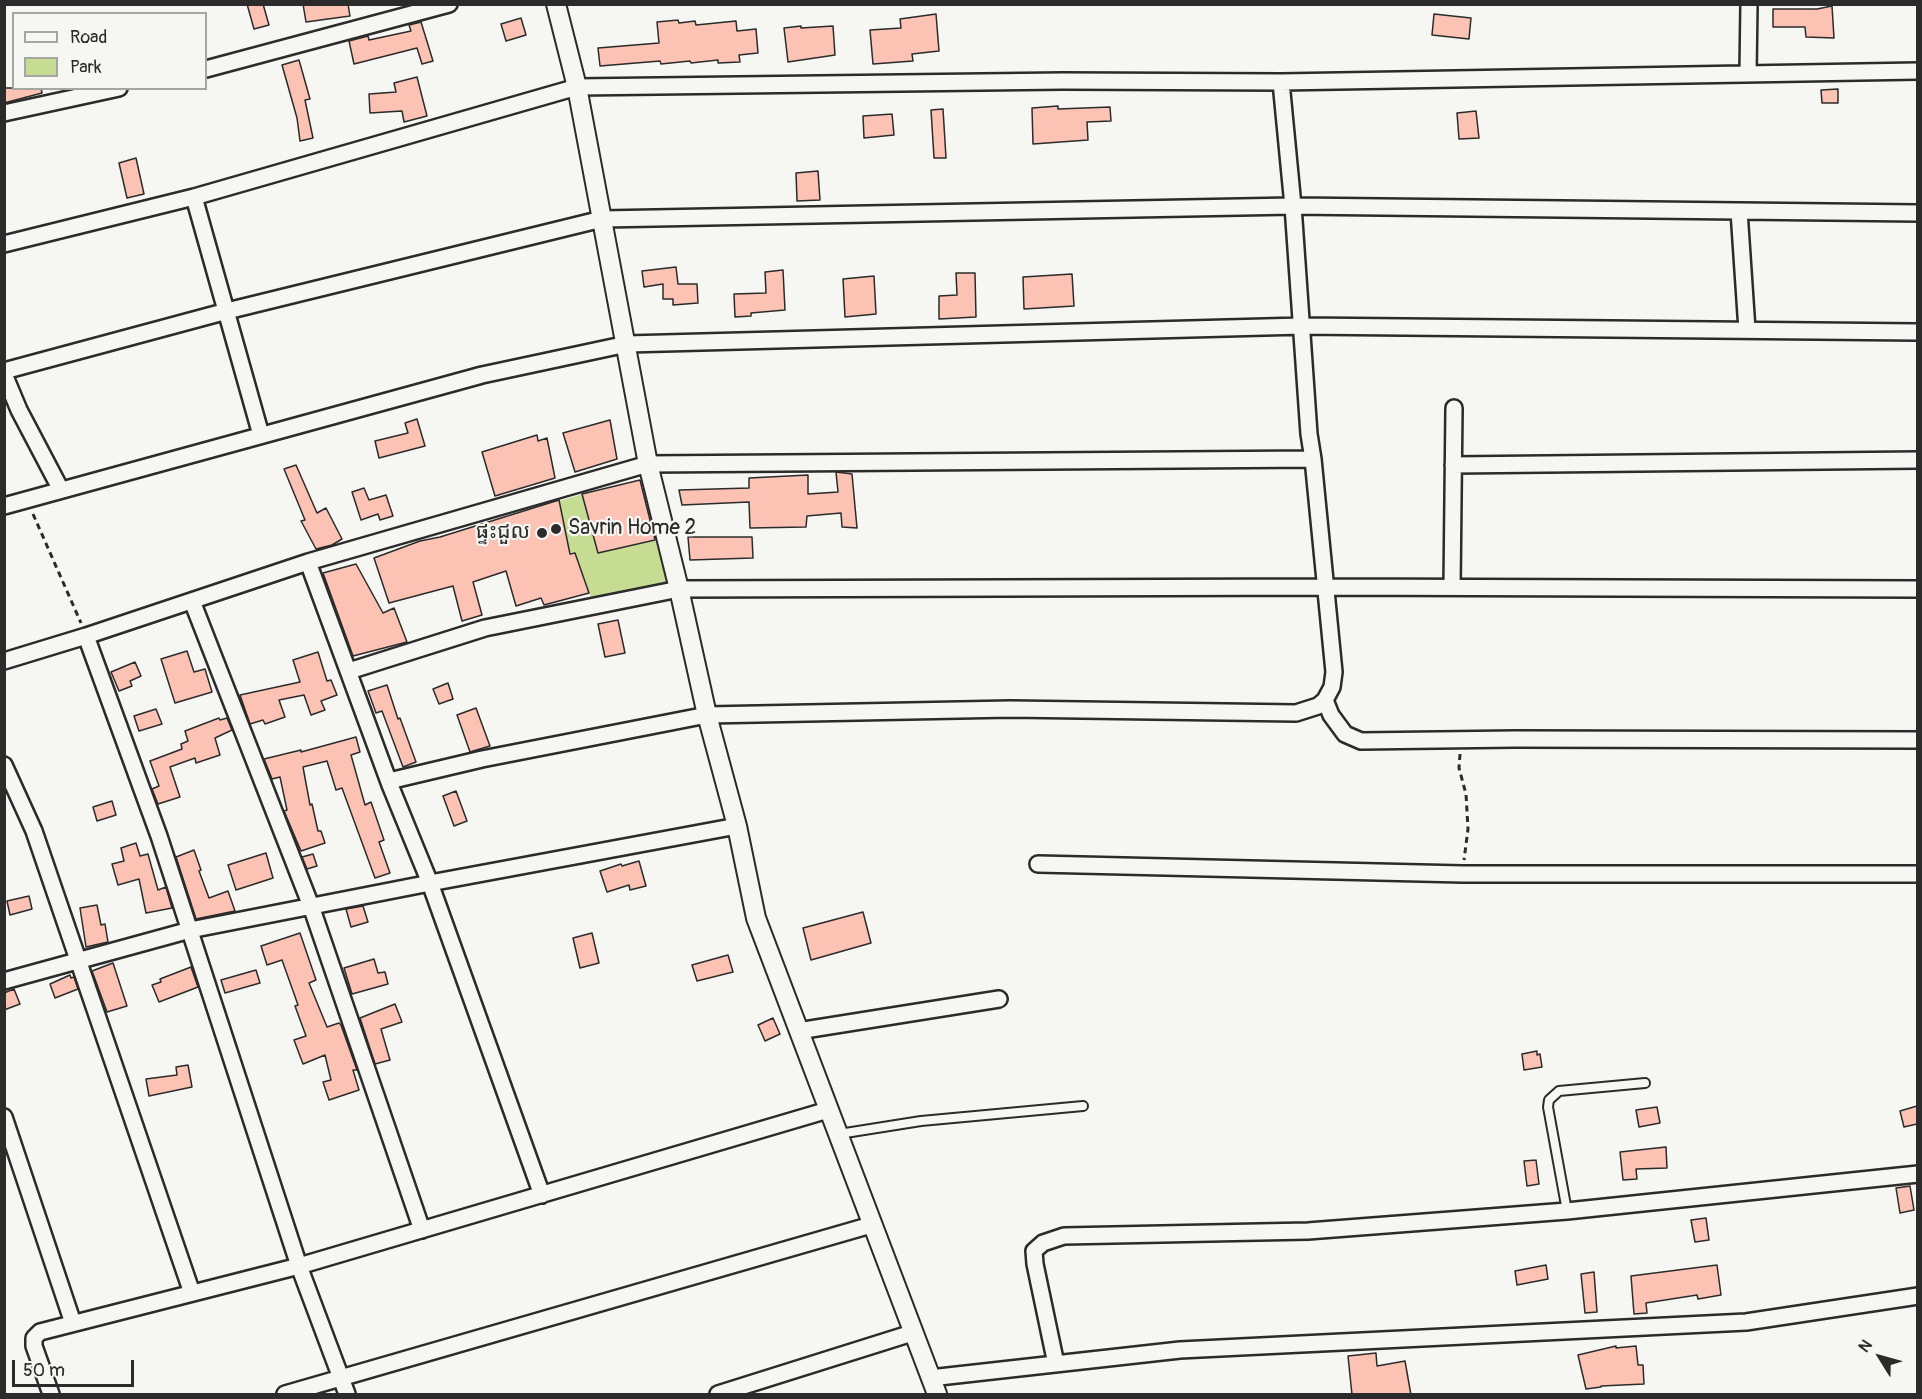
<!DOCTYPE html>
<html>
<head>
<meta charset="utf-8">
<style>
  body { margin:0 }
  #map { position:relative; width:1922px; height:1399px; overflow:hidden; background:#f6f6f2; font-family:Pangolin,sans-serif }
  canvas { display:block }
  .frame { position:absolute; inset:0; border:6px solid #2b2b2b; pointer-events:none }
  .legend { position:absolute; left:12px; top:12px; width:195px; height:78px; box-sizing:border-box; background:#f6f6f2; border:2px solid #a5a5a2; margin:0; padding:8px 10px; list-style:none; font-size:18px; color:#2b2b2b }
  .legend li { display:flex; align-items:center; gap:12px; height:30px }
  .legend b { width:30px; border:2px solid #a5a5a2 }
  .north { position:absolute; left:1850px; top:1327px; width:60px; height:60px; -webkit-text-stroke:4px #f6f6f2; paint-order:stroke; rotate:307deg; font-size:16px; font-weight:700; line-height:24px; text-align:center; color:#2b2b2b }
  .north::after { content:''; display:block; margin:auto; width:21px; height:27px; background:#2b2b2b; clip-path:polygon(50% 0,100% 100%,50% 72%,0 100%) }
  .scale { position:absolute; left:12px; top:1360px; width:122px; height:27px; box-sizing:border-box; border:3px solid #2b2b2b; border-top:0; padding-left:8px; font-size:18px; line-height:21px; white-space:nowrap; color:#2b2b2b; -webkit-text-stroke:4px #f6f6f2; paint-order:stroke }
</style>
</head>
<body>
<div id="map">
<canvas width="1922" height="1399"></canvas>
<div class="frame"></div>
<ul class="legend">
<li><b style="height:8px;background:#f6f6f2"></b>Road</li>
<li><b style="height:16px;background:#c5dc92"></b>Park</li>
</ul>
<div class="north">N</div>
<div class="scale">50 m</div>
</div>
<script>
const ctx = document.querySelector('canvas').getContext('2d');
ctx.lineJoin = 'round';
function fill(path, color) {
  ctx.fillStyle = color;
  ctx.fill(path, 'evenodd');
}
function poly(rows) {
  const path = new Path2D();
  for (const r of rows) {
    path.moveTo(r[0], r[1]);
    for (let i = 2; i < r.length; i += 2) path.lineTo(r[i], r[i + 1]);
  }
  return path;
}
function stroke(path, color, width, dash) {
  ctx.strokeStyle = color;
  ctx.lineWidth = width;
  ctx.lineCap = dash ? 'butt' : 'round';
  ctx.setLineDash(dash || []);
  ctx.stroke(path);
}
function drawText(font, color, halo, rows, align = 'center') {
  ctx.font = font + ' Pangolin,"Noto Sans Khmer",sans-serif';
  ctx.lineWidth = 4.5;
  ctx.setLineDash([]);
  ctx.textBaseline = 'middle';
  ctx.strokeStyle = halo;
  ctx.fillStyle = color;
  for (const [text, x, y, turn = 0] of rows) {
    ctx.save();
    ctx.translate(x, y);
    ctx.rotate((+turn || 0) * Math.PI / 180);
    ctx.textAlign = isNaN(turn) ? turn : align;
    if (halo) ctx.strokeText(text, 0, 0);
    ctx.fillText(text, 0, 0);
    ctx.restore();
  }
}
fill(poly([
  [583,494,598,553,664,539,679,589,594,606,575,553,570,552,559,501]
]), '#c5dc92');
const building = poly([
  [247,4,263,4,269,25,254,29,247,4],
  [303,4,348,4,350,16,306,22,303,4],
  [1832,6,1834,38,1806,37,1805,27,1773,27,1773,9,1817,9,1832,6],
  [936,14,939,51,912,54,913,61,873,64,870,30,901,28,900,19,936,14],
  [1434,14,1471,18,1469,39,1432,35,1434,14],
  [521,18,526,35,506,41,501,24,521,18],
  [678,20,679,23,695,21,696,25,736,21,737,31,756,29,758,53,739,55,740,62,718,63,718,60,691,63,690,61,661,64,660,61,600,66,598,48,659,43,657,22,678,20],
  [421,22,433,61,422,64,417,48,354,64,349,41,368,36,369,40,411,31,409,25,421,22],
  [801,26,801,28,833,26,835,55,788,62,784,28,801,26],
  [299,60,310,99,305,100,313,138,300,141,297,118,282,65,299,60],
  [417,77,427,116,404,122,402,111,370,113,369,94,396,92,394,83,417,77],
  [4,88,41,88,42,93,4,103,4,88],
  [1838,89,1838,103,1822,103,1821,90,1838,89],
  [1058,106,1058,109,1110,107,1111,121,1087,122,1088,140,1033,144,1032,108,1058,106],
  [943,109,946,158,934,158,931,110,943,109],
  [1476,111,1479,138,1459,139,1457,113,1476,111],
  [892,114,894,135,864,138,863,116,892,114],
  [136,158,144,194,127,198,119,163,136,158],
  [818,171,820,200,797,201,796,173,818,171],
  [676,267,678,284,697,284,698,303,673,305,673,299,663,299,663,284,644,287,642,271,676,267],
  [783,270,785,310,751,313,751,316,735,317,734,294,766,293,765,272,783,270],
  [956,273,975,273,976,317,939,319,939,296,957,295,956,273],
  [1072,274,1074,306,1024,309,1023,277,1072,274],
  [874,276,876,314,845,317,843,279,874,276],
  [417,419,425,446,379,458,375,441,408,433,405,423,417,419],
  [610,420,617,459,575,472,563,433,610,420],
  [537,435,538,441,547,438,555,478,495,496,482,452,537,435],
  [296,465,317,513,326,508,342,539,332,545,316,549,301,521,305,520,284,469,296,465],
  [836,472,852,474,857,528,842,527,841,513,807,516,806,527,750,528,749,502,682,505,679,490,749,488,749,478,808,475,808,494,838,492,836,472],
  [640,480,655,540,598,553,582,494,640,480],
  [364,488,369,500,386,495,393,516,380,520,378,514,361,520,352,492,364,488],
  [559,500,570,554,575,553,589,593,544,605,541,598,516,606,506,571,473,582,482,615,462,621,453,586,389,603,374,558,420,541,440,537,559,500],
  [688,537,752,537,753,558,690,560,688,537],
  [356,564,383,613,394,608,407,642,353,656,323,573,356,564],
  [618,620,625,653,605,657,598,624,618,620],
  [187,651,194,672,205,669,212,692,175,703,161,659,187,651],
  [318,652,327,681,331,680,337,695,321,701,325,710,311,715,304,695,279,700,285,717,265,724,263,720,250,724,240,695,300,682,293,660,318,652],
  [135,662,141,676,130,681,132,686,119,691,111,672,135,662],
  [448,683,453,699,439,704,433,689,448,683],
  [387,685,398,719,400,718,416,762,403,767,382,711,376,713,368,691,387,685],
  [476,708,490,746,470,752,457,715,476,708],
  [156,709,162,724,139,731,134,716,156,709],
  [219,718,220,720,227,718,232,730,215,738,220,755,196,763,195,758,170,767,180,797,158,804,152,789,159,786,150,761,182,749,181,744,188,741,185,731,219,718],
  [356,737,360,752,351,755,365,805,371,802,384,840,379,842,390,873,375,878,342,788,336,790,327,761,303,767,310,805,312,804,318,831,321,831,325,843,301,851,284,811,287,810,280,777,272,779,264,759,301,750,301,752,356,737],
  [456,791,467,821,454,826,443,796,456,791],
  [112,801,116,815,97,821,93,807,112,801],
  [136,843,140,856,148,854,158,890,166,887,172,908,146,913,139,879,118,885,112,864,124,861,121,848,136,843],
  [194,850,201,870,199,871,209,898,228,891,235,911,196,919,176,857,194,850],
  [266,853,273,878,236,890,228,865,266,853],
  [313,854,317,866,307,869,302,857,313,854],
  [639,861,646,886,630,890,629,885,607,892,600,871,621,864,622,866,639,861],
  [29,896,32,909,10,915,7,901,29,896],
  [97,905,101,925,105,924,108,942,86,947,80,908,97,905],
  [363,906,368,922,351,927,346,909,363,906],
  [863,912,871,943,811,960,803,928,863,912],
  [300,933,316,980,309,983,327,1027,339,1023,341,1025,357,1070,353,1070,359,1090,329,1100,323,1082,331,1080,325,1055,303,1064,294,1040,306,1036,295,1006,298,1005,282,960,267,965,261,946,300,933],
  [592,933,599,963,580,968,573,938,592,933],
  [728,955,733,972,697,981,692,965,728,955],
  [374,959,378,973,385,972,388,984,352,994,344,968,374,959],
  [113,963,127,1006,107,1012,92,971,113,963],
  [191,967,198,987,159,1002,152,985,161,982,160,979,191,967],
  [256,970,260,983,225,993,221,980,256,970],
  [70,975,71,978,74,977,78,989,55,998,50,984,70,975],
  [14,989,20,1004,4,1010,4,993,14,989],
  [395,1004,402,1022,381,1029,390,1060,375,1064,360,1018,395,1004],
  [773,1018,780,1034,765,1041,758,1025,773,1018],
  [1537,1051,1537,1055,1540,1054,1542,1067,1524,1070,1522,1054,1537,1051],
  [188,1065,192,1087,149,1096,146,1079,177,1075,176,1067,188,1065],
  [1917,1106,1917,1124,1904,1127,1900,1111,1917,1106],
  [1657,1107,1660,1123,1639,1127,1636,1110,1657,1107],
  [1666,1147,1667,1168,1636,1169,1637,1179,1623,1180,1620,1152,1666,1147],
  [1536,1160,1539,1184,1527,1186,1524,1161,1536,1160],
  [1910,1186,1914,1210,1900,1213,1896,1188,1910,1186],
  [1706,1218,1709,1240,1695,1242,1691,1220,1706,1218],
  [1546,1265,1548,1279,1517,1285,1515,1271,1546,1265],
  [1717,1265,1721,1295,1698,1299,1697,1295,1646,1303,1647,1313,1634,1314,1631,1276,1717,1265],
  [1594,1272,1597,1312,1585,1313,1581,1274,1594,1272],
  [1616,1346,1616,1348,1636,1346,1638,1365,1643,1365,1644,1384,1601,1386,1601,1387,1586,1389,1578,1355,1616,1346],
  [1376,1353,1377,1366,1405,1361,1411,1395,1352,1395,1348,1356,1376,1353]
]);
fill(building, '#fcc2b3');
stroke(building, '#2b2b2b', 1.5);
const service = poly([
  [839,1134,921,1121,1083,1106],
  [1567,1211,1548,1107,1549,1100,1559,1091,1645,1083]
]);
const minor = poly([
  [206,69,449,4],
  [1748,73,1749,4],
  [4,113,119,88],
  [194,197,261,435],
  [1739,211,1747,330],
  [4,244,194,197,577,87,1063,81,1281,82,1918,71],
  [4,371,227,311,602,219,1293,206,1918,213],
  [4,374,19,410,61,490],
  [1453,465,1918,460],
  [4,506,482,375,627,344,1302,326,1918,332],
  [308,562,390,785,430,883,542,1195],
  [1452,587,1454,408],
  [192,601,311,906,422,1230],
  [86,636,159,836,299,1266,347,1394],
  [4,661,86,636,308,562,648,464,1313,459],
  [349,671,485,628,679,589,1326,587,1918,589],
  [1325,700,1331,715,1345,734,1361,741,1515,739,1918,740],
  [4,765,34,831,192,1293],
  [389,781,482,759,707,715,1010,709,1296,713,1318,706,1325,700,1332,687,1334,672,1313,459,1309,434,1293,206,1281,82],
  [1038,864,1463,874,1918,874],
  [4,981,190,930,430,883,737,826],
  [798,1031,999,999],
  [4,1117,73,1323],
  [1056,1364,1035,1264,1034,1251,1043,1243,1064,1236,1308,1231,1567,1211,1918,1174],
  [930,1378,1180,1350,1746,1322,1918,1296],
  [51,1394,34,1346,34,1338,40,1332,299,1266,828,1110],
  [285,1394,871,1225],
  [718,1394,912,1333]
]);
const tertiary = poly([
  [556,4,577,87,648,464,679,589,707,715,737,826,756,918,937,1394]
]);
stroke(service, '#2b2b2b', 12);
stroke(minor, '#2b2b2b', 20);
stroke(tertiary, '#2b2b2b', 22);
stroke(poly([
  [33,514,81,623],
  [1460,754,1459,768,1466,794,1468,829,1464,860]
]), '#2b2b2b', 3, [6, 4.5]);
stroke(service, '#f6f6f2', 8);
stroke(minor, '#f6f6f2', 15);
stroke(tertiary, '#f6f6f2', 18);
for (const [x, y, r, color] of [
  [556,529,6,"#2b2b2b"],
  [542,533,6,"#2b2b2b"]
]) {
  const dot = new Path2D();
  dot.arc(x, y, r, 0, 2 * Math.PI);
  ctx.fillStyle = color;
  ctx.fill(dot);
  stroke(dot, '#f6f6f2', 2);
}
drawText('21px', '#2b2b2b', '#f6f6f2', [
  ["Savrin Home 2",568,529],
  ["ផ្ទះជួល",530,533,"right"]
], 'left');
</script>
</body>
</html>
